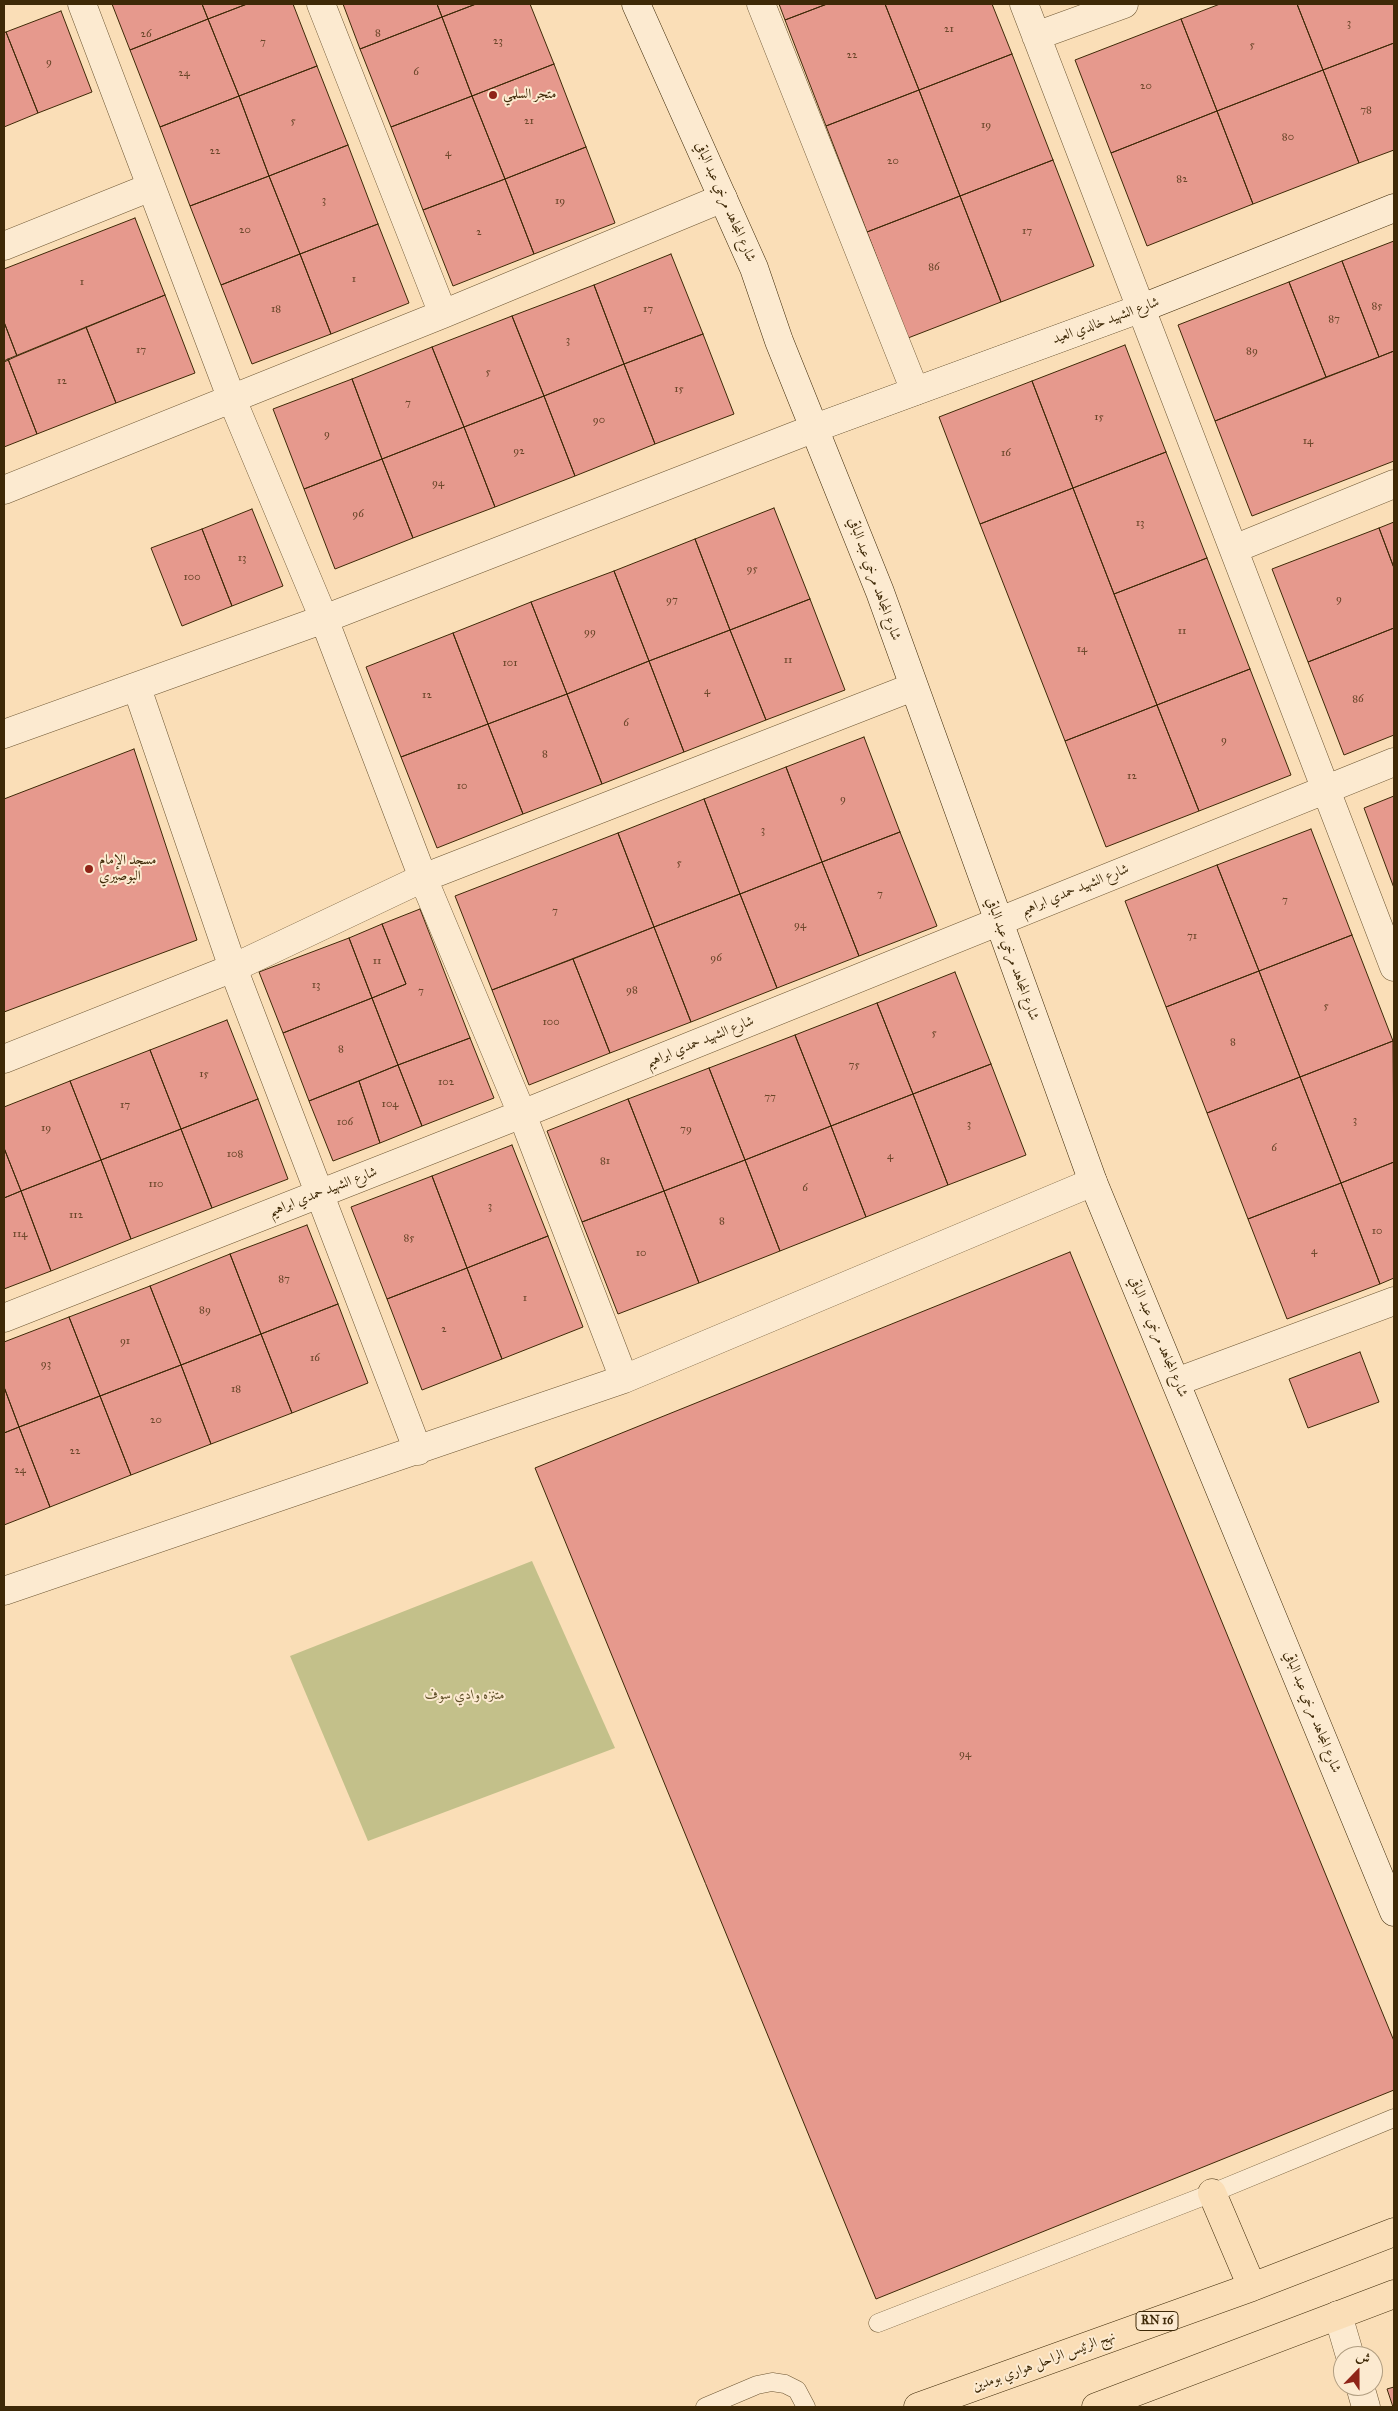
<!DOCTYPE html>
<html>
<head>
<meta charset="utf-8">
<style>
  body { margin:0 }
  #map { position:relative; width:1398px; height:2411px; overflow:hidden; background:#fadeb7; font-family:"IM FELL Great Primer",Amiri,serif }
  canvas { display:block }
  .frame { position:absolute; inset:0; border:5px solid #3e2907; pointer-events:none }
  .north { position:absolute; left:1333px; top:2346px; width:50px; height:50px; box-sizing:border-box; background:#fcead0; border:1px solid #b09d80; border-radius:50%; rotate:22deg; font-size:14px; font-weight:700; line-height:20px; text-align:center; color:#3e2907 }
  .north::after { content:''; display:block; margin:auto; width:18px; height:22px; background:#8f2418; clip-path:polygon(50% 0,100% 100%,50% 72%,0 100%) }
</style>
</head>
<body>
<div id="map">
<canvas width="1398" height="2411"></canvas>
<div class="frame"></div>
<div class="north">ش</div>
</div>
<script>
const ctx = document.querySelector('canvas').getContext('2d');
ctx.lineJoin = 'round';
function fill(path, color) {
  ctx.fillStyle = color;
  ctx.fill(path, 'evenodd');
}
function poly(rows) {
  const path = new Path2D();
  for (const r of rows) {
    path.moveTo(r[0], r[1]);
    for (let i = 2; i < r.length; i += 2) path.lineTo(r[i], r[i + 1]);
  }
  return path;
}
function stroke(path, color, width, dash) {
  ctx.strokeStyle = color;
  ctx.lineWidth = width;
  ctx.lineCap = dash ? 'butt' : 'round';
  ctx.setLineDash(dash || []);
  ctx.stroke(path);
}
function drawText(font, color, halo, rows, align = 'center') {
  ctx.font = font + ' "IM FELL Great Primer",Amiri,serif';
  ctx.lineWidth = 4;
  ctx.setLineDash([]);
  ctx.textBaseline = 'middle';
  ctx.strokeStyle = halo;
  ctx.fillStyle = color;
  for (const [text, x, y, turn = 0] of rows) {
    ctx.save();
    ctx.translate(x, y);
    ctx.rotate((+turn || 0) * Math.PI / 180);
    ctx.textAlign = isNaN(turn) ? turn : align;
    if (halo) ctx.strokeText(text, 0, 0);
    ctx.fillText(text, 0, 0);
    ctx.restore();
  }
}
fill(poly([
  [532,1561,615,1748,368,1841,290,1656]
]), '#c3c08a');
const building = poly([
  [112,4,202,4,208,19,130,50,112,4],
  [202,4,247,4,208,19,202,4],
  [247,4,293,4,317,66,239,96,208,19,247,4],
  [343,4,437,4,442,17,360,49,343,4],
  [437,4,476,4,442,17,437,4],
  [476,4,530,4,554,64,472,96,442,17,476,4],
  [779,4,827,4,785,20,779,4],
  [827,4,885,4,919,90,826,126,785,20,827,4],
  [885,4,992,4,1012,54,919,90,885,4],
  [1220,4,1297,4,1323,70,1217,111,1181,19,1220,4],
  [1297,4,1394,4,1394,43,1323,70,1297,4],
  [61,11,92,92,38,113,6,32,61,11],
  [442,17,472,96,391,127,360,49,442,17],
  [208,19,239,96,160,127,130,50,208,19],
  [1181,19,1217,111,1111,153,1075,60,1181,19],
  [6,32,38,113,4,127,4,33,6,32],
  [1394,43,1394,150,1359,163,1323,70,1394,43],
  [1012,54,1053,160,960,196,919,90,1012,54],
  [554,64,586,147,505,179,472,96,554,64],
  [317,66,348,145,269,176,239,96,317,66],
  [1323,70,1359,163,1253,204,1217,111,1323,70],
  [919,90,960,196,867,232,826,126,919,90],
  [239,96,269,176,190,206,160,127,239,96],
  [472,96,505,179,423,210,391,127,472,96],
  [1217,111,1253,204,1147,246,1111,153,1217,111],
  [348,145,378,224,300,254,269,176,348,145],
  [586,147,615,223,534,254,505,179,586,147],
  [1053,160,1094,266,1001,302,960,196,1053,160],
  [269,176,300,254,221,285,190,206,269,176],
  [505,179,534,254,453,286,423,210,505,179],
  [960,196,1001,302,908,338,867,232,960,196],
  [135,218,165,295,17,356,4,322,4,269,135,218],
  [378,224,409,303,331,334,300,254,378,224],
  [1394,241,1394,351,1379,357,1342,261,1394,241],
  [300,254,331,334,252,364,221,285,300,254],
  [671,254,703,334,624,364,594,285,671,254],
  [1342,261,1379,357,1326,377,1289,282,1342,261],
  [1289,282,1326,377,1215,421,1178,325,1289,282],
  [594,285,624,364,544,396,512,316,594,285],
  [165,295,195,373,116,403,86,327,165,295],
  [512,316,544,396,464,427,432,347,512,316],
  [4,322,17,356,4,362,4,322],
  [86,327,116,403,37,434,8,359,86,327],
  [703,334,734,414,655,444,624,364,703,334],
  [1125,345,1166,452,1073,488,1032,381,1125,345],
  [432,347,464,427,382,459,352,379,432,347],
  [1394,351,1394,461,1252,516,1215,421,1394,351],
  [8,359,37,434,4,447,4,361,8,359],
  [624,364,655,444,575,476,544,396,624,364],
  [352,379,382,459,304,489,273,409,352,379],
  [1032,381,1073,488,980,524,939,417,1032,381],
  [544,396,575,476,495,507,464,427,544,396],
  [464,427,495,507,413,538,382,459,464,427],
  [1166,452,1207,558,1114,594,1073,488,1166,452],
  [382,459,413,538,335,569,304,489,382,459],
  [1073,488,1157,705,1065,741,980,524,1073,488],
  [774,508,810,599,730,630,695,539,774,508],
  [252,509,283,586,232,606,202,529,252,509],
  [1394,522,1394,568,1379,528,1394,522],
  [1379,528,1394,568,1394,628,1308,662,1272,569,1379,528],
  [202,529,232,606,182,626,151,548,202,529],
  [695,539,730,630,649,661,614,571,695,539],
  [1207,558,1250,669,1157,705,1114,594,1207,558],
  [614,571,649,661,567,694,531,602,614,571],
  [810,599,845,690,766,720,730,630,810,599],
  [531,602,567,694,488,724,453,633,531,602],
  [1394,628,1394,735,1344,755,1308,662,1394,628],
  [730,630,766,720,684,752,649,661,730,630],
  [453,633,488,724,401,757,366,667,453,633],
  [649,661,684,752,602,784,567,694,649,661],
  [1250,669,1291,775,1199,811,1157,705,1250,669],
  [567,694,602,784,523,814,488,724,567,694],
  [1157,705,1199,811,1106,847,1065,741,1157,705],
  [488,724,523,814,437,848,401,757,488,724],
  [864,737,900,832,822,862,786,767,864,737],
  [134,749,197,940,4,1012,4,799,134,749],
  [786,767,822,862,740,894,704,799,786,767],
  [1394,796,1394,888,1364,808,1394,796],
  [704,799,740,894,654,927,618,833,704,799],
  [1311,829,1352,935,1259,971,1217,865,1311,829],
  [900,832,937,926,859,956,822,862,900,832],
  [618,833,654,927,492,990,455,896,618,833],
  [822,862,859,956,777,988,740,894,822,862],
  [1217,865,1259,971,1166,1007,1125,901,1217,865],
  [740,894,777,988,691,1022,654,927,740,894],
  [420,909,470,1038,398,1065,372,998,406,984,382,924,420,909],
  [382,924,406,984,372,998,349,938,382,924],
  [654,927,691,1022,610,1053,573,959,654,927],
  [1352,935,1393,1041,1300,1077,1259,971,1352,935],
  [349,938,372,998,283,1033,259,972,349,938],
  [573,959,610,1053,529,1085,492,990,573,959],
  [1259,971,1300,1077,1207,1113,1166,1007,1259,971],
  [955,972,991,1064,913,1094,877,1003,955,972],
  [372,998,398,1065,309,1101,283,1033,372,998],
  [877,1003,913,1094,831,1126,795,1035,877,1003],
  [227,1020,258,1099,181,1129,150,1050,227,1020],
  [795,1035,831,1126,745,1160,709,1068,795,1035],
  [470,1038,494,1098,422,1126,398,1065,470,1038],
  [1393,1041,1394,1162,1341,1183,1300,1077,1393,1041],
  [150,1050,181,1129,101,1160,70,1081,150,1050],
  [991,1064,1026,1155,948,1185,913,1094,991,1064],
  [398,1065,422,1126,380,1143,359,1081,398,1065],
  [709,1068,745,1160,664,1191,628,1099,709,1068],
  [1300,1077,1341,1183,1248,1219,1207,1113,1300,1077],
  [70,1081,101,1160,21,1191,4,1148,4,1107,70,1081],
  [359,1081,380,1143,333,1161,309,1101,359,1081],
  [913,1094,948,1185,866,1217,831,1126,913,1094],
  [258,1099,288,1179,212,1208,181,1129,258,1099],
  [628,1099,664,1191,582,1222,547,1131,628,1099],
  [831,1126,866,1217,780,1251,745,1160,831,1126],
  [181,1129,212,1208,131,1239,101,1160,181,1129],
  [512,1145,548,1236,467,1268,432,1176,512,1145],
  [4,1148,21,1191,4,1198,4,1148],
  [101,1160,131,1239,51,1271,21,1191,101,1160],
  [745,1160,780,1251,699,1283,664,1191,745,1160],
  [1394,1162,1394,1278,1380,1284,1341,1183,1394,1162],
  [432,1176,467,1268,387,1299,351,1207,432,1176],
  [1341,1183,1380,1284,1287,1319,1248,1219,1341,1183],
  [21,1191,51,1271,4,1289,4,1198,21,1191],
  [664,1191,699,1283,618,1314,582,1222,664,1191],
  [307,1225,338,1304,261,1334,230,1254,307,1225],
  [548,1236,583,1327,502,1359,467,1268,548,1236],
  [1070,1252,1394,2041,1394,2090,876,2299,535,1468,1070,1252],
  [230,1254,261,1334,181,1365,150,1286,230,1254],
  [467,1268,502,1359,422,1390,387,1299,467,1268],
  [150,1286,181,1365,100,1396,69,1317,150,1286],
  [338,1304,368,1383,292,1413,261,1334,338,1304],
  [69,1317,100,1396,19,1427,4,1387,4,1342,69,1317],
  [261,1334,292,1413,211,1444,181,1365,261,1334],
  [1360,1352,1379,1402,1308,1428,1289,1379,1360,1352],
  [181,1365,211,1444,131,1475,100,1396,181,1365],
  [4,1387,19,1427,4,1433,4,1387],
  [100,1396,131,1475,50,1507,19,1427,100,1396],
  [19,1427,50,1507,4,1525,4,1433,19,1427],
  [1394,2387,1394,2407,1393,2407,1387,2389,1394,2387]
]);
fill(building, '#e6998d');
stroke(building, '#3e2907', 1);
const lane = poly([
  [878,2323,1212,2193,1394,2118],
  [705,2407,757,2385,772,2382,785,2384,797,2390,806,2407]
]);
const street = poly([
  [82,4,231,397,324,619,423,878,522,1114,624,1379],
  [321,4,443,314],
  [761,4,915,391],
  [1024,4,1394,967],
  [1036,36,1124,4],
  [4,246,151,187],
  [4,490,443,314,723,198],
  [1234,549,1394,484],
  [137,688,233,968,418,1451],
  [4,734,324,619,815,428],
  [4,1059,233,968,423,878,913,687],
  [4,1318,522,1114,1394,762],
  [1176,1382,1394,1301],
  [4,1591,624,1379,1093,1182],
  [1338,2315,1350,2356],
  [1360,2386,1366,2407]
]);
const secondary = poly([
  [636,4,754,268,779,341,880,592,1093,1182,1394,1912],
  [815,428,1142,308,1394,208]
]);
const primary = poly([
  [1212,2193,1252,2287],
  [918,2407,1252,2287,1394,2232],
  [1096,2407,1394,2294]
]);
stroke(lane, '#6d5633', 19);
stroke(street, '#6d5633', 29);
stroke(secondary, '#3e2907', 29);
stroke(primary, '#3e2907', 29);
stroke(lane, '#fcead0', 18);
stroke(street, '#fcead0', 28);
stroke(secondary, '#fcead0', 28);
stroke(primary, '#fadeb7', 28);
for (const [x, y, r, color] of [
  [493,95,5,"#8f2418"],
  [89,869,5,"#8f2418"]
]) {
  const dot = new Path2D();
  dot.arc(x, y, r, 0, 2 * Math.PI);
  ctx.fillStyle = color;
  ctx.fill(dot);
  stroke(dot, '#fcead0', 2);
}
drawText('11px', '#684528', null, [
  ["3",1349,23],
  ["21",949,29],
  ["8",378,33],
  ["26",146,34],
  ["23",498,41],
  ["7",263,42],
  ["5",1252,45],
  ["22",852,55],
  ["9",49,62],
  ["6",416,72],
  ["24",184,73],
  ["20",1146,86],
  ["78",1366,110],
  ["5",293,121],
  ["21",529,121],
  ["19",986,125],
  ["80",1288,137],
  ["22",215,151],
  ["4",448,153],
  ["20",893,161],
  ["82",1182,179],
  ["3",324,200],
  ["19",560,201],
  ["20",245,230],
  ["17",1027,231],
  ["2",479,232],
  ["86",934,267],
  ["1",354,279],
  ["1",82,282],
  ["85",1377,306],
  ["18",276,309],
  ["17",648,309],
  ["87",1334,319],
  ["3",568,340],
  ["17",141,350],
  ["89",1252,351],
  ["5",488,372],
  ["12",62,381],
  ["15",679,389],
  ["7",408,403],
  ["15",1099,417],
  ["90",599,420],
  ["9",327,434],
  ["14",1308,441],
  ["92",519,451],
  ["16",1006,453],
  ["94",438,483],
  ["96",358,514],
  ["13",1140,523],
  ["13",242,558],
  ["95",752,569],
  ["100",192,577],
  ["9",1339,599],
  ["97",672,600],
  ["11",1182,631],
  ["99",590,632],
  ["14",1082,649],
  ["11",788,660],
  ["101",510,663],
  ["4",707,691],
  ["12",427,695],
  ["86",1358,699],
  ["6",626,723],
  ["9",1224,740],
  ["8",545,754],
  ["12",1132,776],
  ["10",462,786],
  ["9",843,799],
  ["3",763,830],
  ["5",679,863],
  ["7",880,894],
  ["7",1285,900],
  ["7",555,911],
  ["94",800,925],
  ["71",1192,936],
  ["96",716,958],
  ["11",377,961],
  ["13",316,985],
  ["98",632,990],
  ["7",421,991],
  ["5",1326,1006],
  ["100",551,1022],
  ["5",934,1033],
  ["8",1233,1042],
  ["8",341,1049],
  ["75",854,1065],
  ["15",204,1074],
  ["102",446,1082],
  ["77",770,1097],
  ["104",390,1104],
  ["17",125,1105],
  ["3",1355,1120],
  ["106",345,1122],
  ["3",969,1124],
  ["19",46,1128],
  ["79",686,1129],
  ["6",1274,1148],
  ["108",235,1154],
  ["4",890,1156],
  ["81",605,1161],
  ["110",156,1184],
  ["6",805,1188],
  ["3",490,1206],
  ["112",76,1215],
  ["8",722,1221],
  ["10",1377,1231],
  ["114",20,1234],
  ["85",409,1238],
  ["4",1314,1251],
  ["10",641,1253],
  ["87",284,1279],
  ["1",525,1298],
  ["89",205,1310],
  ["2",444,1329],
  ["91",125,1341],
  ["16",315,1358],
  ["93",46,1364],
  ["18",236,1389],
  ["20",156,1420],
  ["22",75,1451],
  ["24",20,1470],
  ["94",965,1754]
]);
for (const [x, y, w] of [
  [1157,2321,42]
]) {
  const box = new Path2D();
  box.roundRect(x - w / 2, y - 9.5, w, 19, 4);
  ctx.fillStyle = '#fcead0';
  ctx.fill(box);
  stroke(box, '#3e2907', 1);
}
drawText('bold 12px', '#3e2907', null, [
  ["RN 16",1157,2321]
]);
drawText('14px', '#3e2907', '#fcead0', [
  ["متجر السلمي",503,95],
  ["مسجد الإمام",99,861],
  ["البوصيري",99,877]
], 'left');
drawText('14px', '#3e2907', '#fcead0', [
  ["شارع المجاهد مرخي عبد الباقي",725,202,66],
  ["شارع الشهيد خالدي العيد",1106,321,-20],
  ["شارع المجاهد مرخي عبد الباقي",874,579,70],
  ["شارع الشهيد حمدي ابراهيم",1075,890,-22],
  ["شارع المجاهد مرخي عبد الباقي",1012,959,70],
  ["شارع الشهيد حمدي ابراهيم",700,1042,-22],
  ["شارع الشهيد حمدي ابراهيم",323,1192,-21],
  ["شارع المجاهد مرخي عبد الباقي",1158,1337,67],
  ["شارع المجاهد مرخي عبد الباقي",1312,1712,68],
  ["نهج الرئيس الراحل هواري بومدين",1044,2362,-20]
]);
drawText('italic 14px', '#5f4f28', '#fcead0', [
  ["متنزه وادي سوف",465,1696]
]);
</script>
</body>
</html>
